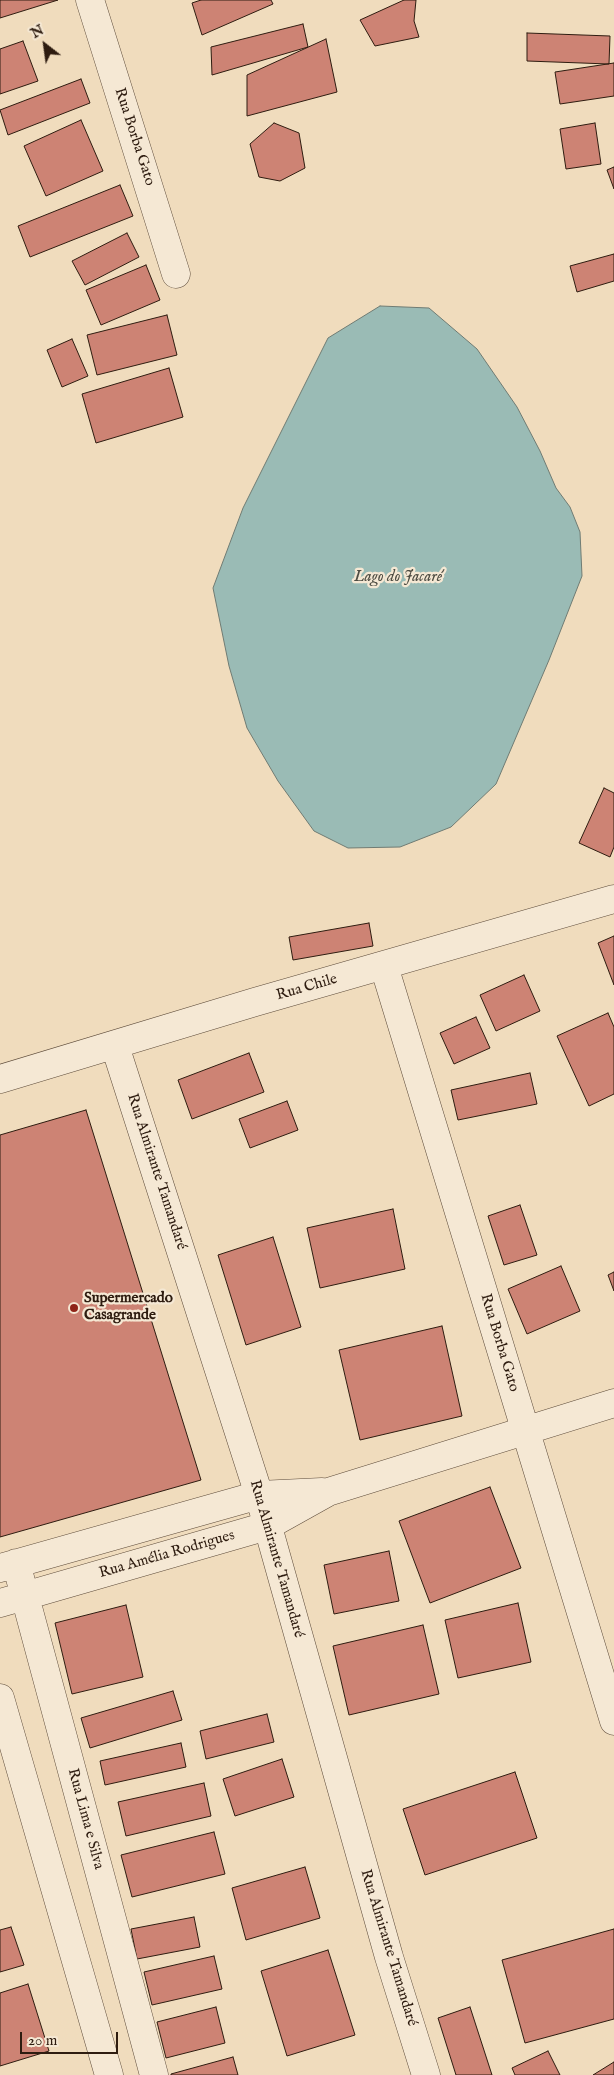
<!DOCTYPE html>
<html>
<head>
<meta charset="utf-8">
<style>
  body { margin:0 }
  #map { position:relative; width:614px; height:2075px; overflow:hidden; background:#f0dcbd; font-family:"IM FELL English",serif }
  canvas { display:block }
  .north { position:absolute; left:20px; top:20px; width:50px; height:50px; -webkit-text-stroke:4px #f5e8d4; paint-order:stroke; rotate:330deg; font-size:14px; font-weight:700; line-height:20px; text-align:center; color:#2e1c10 }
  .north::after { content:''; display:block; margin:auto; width:18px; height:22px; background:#2e1c10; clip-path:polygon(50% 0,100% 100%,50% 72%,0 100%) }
  .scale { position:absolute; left:20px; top:2032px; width:98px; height:22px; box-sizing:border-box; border:2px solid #2e1c10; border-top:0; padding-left:6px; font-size:15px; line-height:18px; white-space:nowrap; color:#2e1c10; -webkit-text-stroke:4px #f5e8d4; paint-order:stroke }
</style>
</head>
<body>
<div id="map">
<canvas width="614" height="2075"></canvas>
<div class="north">N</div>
<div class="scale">20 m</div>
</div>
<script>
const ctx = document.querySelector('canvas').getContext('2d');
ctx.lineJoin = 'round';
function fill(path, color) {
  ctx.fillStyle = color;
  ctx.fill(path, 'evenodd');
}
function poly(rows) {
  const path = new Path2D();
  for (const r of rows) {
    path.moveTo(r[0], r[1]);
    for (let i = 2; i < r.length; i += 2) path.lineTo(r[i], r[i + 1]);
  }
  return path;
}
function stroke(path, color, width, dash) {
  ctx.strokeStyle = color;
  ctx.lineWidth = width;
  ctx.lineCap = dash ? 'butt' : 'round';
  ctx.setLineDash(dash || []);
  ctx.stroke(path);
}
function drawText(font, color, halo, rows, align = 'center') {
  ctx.font = font + ' "IM FELL English",serif';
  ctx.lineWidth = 4.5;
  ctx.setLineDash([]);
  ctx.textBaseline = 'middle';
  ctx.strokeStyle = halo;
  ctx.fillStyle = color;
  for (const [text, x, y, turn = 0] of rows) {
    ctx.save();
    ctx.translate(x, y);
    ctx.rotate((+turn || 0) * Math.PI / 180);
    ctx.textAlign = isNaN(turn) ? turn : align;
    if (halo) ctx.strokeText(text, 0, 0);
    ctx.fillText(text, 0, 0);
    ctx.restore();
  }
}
const water = poly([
  [380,306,429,308,477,349,517,407,540,451,556,488,570,507,580,532,582,576,549,660,496,784,451,827,400,847,348,848,314,831,278,781,247,728,229,666,213,588,243,508,328,338,380,306]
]);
fill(water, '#9abbb5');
stroke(water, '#6f7b73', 1);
const building = poly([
  [0,0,58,0,0,18,0,0],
  [201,0,271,0,273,4,202,35,192,3,201,0],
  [404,0,416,0,414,21,419,37,375,46,360,20,404,0],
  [303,24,308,47,212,75,211,47,303,24],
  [527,33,610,36,609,64,527,61,527,33],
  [326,39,337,92,247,116,247,75,326,39],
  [23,41,38,81,0,94,0,49,23,41],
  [614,63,614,96,560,104,555,72,614,63],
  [81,79,90,103,8,135,0,110,81,79],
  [81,120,103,171,46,196,24,146,81,120],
  [274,123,299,133,305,168,280,181,259,177,250,144,274,123],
  [595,123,601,164,566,169,560,129,595,123],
  [614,167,614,189,607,170,614,167],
  [120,185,133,216,30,257,18,226,120,185],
  [127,233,139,257,85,285,72,261,127,233],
  [614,254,614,281,577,292,570,266,614,254],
  [146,265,160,300,101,325,86,290,146,265],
  [167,315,177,355,97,375,87,335,167,315],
  [72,339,88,376,62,387,47,350,72,339],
  [169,368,183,417,96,443,82,394,169,368],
  [604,788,614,793,614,847,610,857,579,843,604,788],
  [369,923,373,946,293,960,289,937,369,923],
  [614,936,614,985,598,943,614,936],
  [524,975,540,1011,496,1031,480,995,524,975],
  [608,1013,614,1027,614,1094,589,1106,557,1036,608,1013],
  [476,1017,490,1048,454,1064,440,1033,476,1017],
  [249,1053,264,1092,192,1119,178,1080,249,1053],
  [530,1073,537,1104,458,1120,451,1090,530,1073],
  [287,1101,298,1130,250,1148,239,1119,287,1101],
  [86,1110,201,1480,0,1537,0,1135,86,1110],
  [520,1205,537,1255,504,1265,488,1216,520,1205],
  [393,1209,405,1269,320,1288,307,1228,393,1209],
  [273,1237,301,1327,246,1345,218,1255,273,1237],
  [561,1266,580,1311,527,1334,508,1289,561,1266],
  [614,1272,614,1291,608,1275,614,1272],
  [442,1326,462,1416,360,1440,339,1350,442,1326],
  [490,1487,521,1568,430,1603,399,1521,490,1487],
  [389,1551,399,1601,334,1614,324,1565,389,1551],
  [518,1603,531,1662,458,1678,445,1620,518,1603],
  [126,1605,143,1677,72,1694,55,1623,126,1605],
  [423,1625,439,1694,349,1715,333,1646,423,1625],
  [173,1691,182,1720,90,1748,81,1718,173,1691],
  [267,1714,274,1742,206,1759,200,1731,267,1714],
  [181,1743,186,1767,105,1785,100,1761,181,1743],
  [282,1759,294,1797,235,1816,223,1779,282,1759],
  [515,1772,537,1838,425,1875,403,1809,515,1772],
  [204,1783,211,1816,126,1836,118,1802,204,1783],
  [214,1832,225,1874,132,1897,121,1855,214,1832],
  [305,1867,320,1918,246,1940,232,1888,305,1867],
  [194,1917,200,1947,137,1959,131,1929,194,1917],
  [11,1927,24,1965,0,1972,0,1930,11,1927],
  [614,1929,614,2019,525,2043,502,1960,614,1929],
  [328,1950,355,2035,287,2056,261,1971,328,1950],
  [214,1956,222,1989,152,2005,144,1972,214,1956],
  [28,1984,49,2051,0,2066,0,1993,28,1984],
  [216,2007,225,2043,166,2058,157,2022,216,2007],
  [470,2007,492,2075,456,2075,438,2018,470,2007],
  [548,2051,560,2075,515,2075,512,2068,548,2051],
  [233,2057,238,2075,171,2075,171,2074,233,2057],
  [614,2062,614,2075,593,2075,614,2062]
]);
fill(building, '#cd8374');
stroke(building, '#2e1c10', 1);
const minor = poly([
  [90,0,176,274],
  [384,966,614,1721],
  [115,1046,259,1495,389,1957,426,2075],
  [0,1079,255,1002,614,899],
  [16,1563,154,2075],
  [0,1568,259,1495,322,1492],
  [0,1603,267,1526,328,1492,614,1403],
  [0,1698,109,2075]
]);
stroke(minor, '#5e4c3b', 29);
stroke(minor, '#f5e8d4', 28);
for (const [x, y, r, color] of [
  [74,1308,5,"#8f2418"]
]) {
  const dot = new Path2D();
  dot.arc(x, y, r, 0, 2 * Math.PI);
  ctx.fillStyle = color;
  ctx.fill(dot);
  stroke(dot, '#f5e8d4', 2);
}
drawText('15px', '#2e1c10', '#f5e8d4', [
  ["Rua Borba Gato",134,137,72],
  ["Rua Chile",307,988,-16],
  ["Rua Almirante Tamandaré",156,1172,72],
  ["Rua Borba Gato",499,1343,73],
  ["Rua Amélia Rodrigues",167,1555,-16],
  ["Rua Almirante Tamandaré",276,1559,74],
  ["Rua Lima e Silva",85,1819,75],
  ["Rua Almirante Tamandaré",388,1948,73]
]);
drawText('bold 15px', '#2e1c10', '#f5e8d4', [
  ["Supermercado",84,1299],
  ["Casagrande",84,1316]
], 'left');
drawText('italic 16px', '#4e4c42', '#f5e8d4', [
  ["Lago do Jacaré",398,578]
]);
</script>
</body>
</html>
